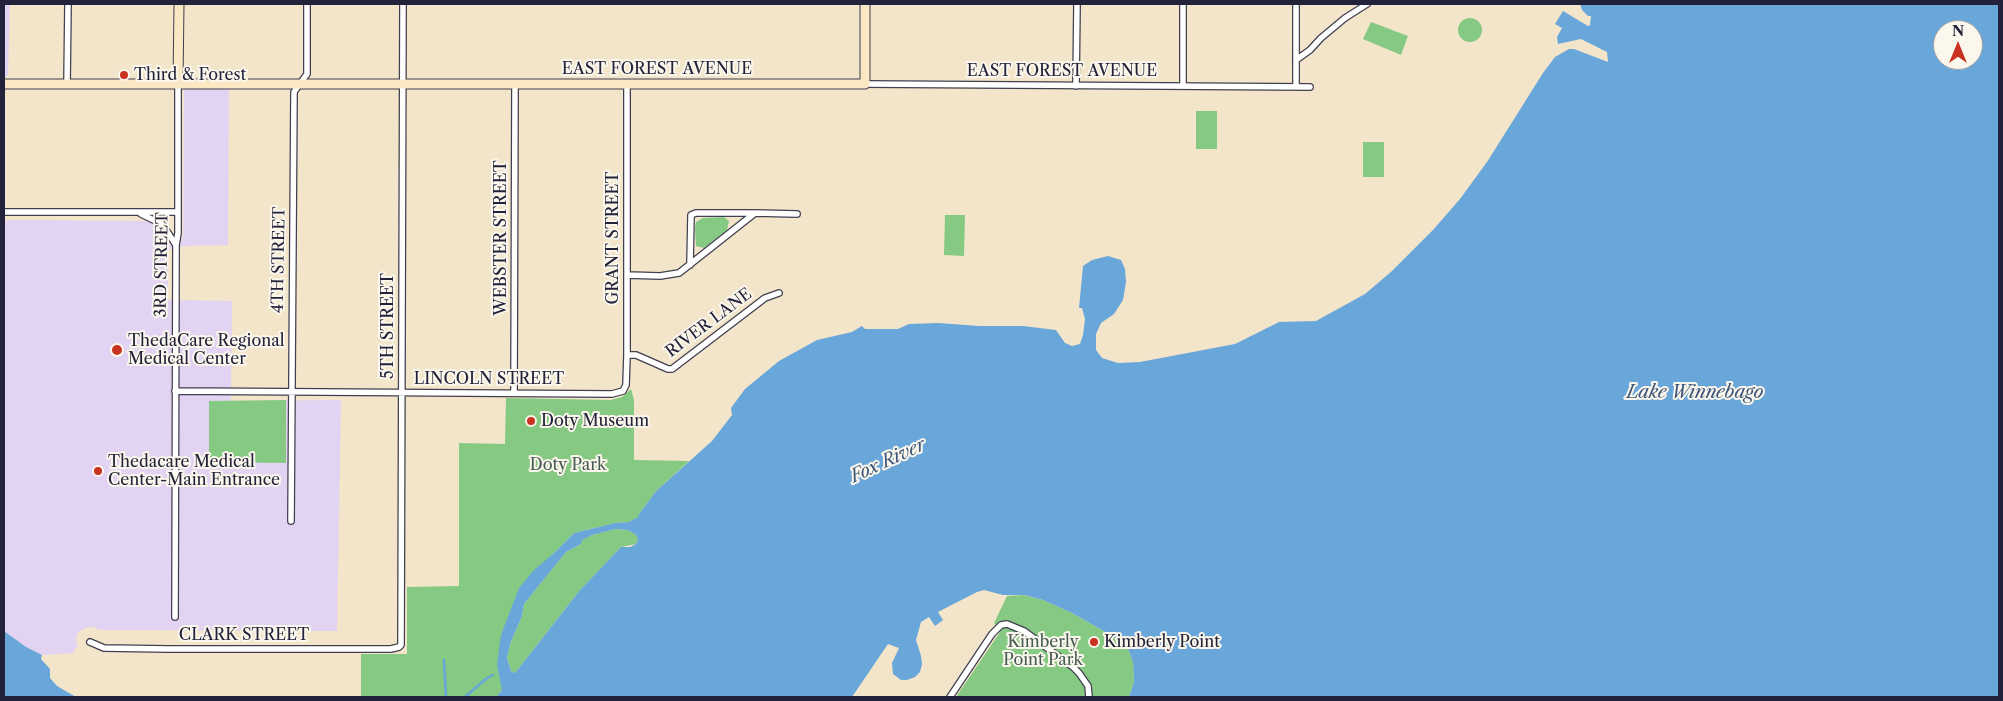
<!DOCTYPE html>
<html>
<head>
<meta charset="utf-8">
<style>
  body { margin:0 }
  #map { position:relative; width:2003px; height:701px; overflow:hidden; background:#f2e5ca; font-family:"Libre Caslon Text",serif }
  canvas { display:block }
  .frame { position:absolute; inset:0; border:5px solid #22223b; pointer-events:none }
  .north { position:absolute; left:1933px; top:20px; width:50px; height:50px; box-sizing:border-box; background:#fbf7ec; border:1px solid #a4a2a5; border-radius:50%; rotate:0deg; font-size:14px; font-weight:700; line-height:20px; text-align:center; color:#22223b }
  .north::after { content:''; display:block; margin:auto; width:18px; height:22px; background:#c8321e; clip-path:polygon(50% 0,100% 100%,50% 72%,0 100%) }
</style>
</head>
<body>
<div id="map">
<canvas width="2003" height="701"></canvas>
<div class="frame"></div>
<div class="north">N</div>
</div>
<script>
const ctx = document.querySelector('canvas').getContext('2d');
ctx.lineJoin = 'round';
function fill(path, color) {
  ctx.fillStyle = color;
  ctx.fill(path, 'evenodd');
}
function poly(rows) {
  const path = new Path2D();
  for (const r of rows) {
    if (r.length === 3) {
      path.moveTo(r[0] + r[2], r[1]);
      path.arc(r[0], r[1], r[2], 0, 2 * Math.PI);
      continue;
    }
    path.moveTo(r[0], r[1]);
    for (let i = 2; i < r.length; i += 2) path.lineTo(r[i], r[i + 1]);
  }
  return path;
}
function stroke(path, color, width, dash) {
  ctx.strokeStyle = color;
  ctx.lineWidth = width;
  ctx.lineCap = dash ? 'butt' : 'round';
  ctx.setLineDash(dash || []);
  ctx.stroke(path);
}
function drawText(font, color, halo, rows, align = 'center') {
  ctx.font = font + ' "Libre Caslon Text",serif';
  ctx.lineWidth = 4;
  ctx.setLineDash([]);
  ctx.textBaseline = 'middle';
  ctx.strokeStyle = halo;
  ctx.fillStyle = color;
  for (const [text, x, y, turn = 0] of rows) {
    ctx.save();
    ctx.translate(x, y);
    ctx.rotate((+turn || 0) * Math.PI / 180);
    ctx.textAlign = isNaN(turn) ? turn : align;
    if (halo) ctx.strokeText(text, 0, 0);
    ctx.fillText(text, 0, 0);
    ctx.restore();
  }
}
fill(poly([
  [4,4,10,4,8,76,4,76],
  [190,88,229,89,228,245,184,246,168,250,168,300,232,301,231,401,341,400,337,631,100,630,93,627,88,627,78,632,76,640,78,647,74,649,74,653,42,655,26,647,4,631,4,220,147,221,159,226,165,237,167,246,183,238,184,92,185,89]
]), '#e3d3f2');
fill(poly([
  [1470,30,12],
  [1371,22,1408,36,1401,55,1363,39],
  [1196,111,1217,111,1217,149,1196,149],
  [1363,142,1384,142,1384,177,1363,177],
  [945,215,965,215,964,256,944,255],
  [724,217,729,221,727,230,704,248,696,246,695,228,696,222,703,218],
  [631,389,634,400,634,460,689,461,656,491,639,514,639,517,629,522,615,523,574,533,519,588,502,690,496,697,361,697,361,654,407,654,407,587,459,586,459,443,505,444,506,398,611,400,622,397],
  [286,400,286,463,209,462,209,401],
  [616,529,628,530,636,535,638,539,636,544,621,547,580,590,515,673,511,671,507,658,510,644,522,616,524,604,566,552,581,544,581,540,592,535],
  [1023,595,1043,600,1072,613,1116,638,1128,649,1133,662,1134,682,1129,697,956,697,1000,632,994,623,1007,596]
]), '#85c983');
fill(poly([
  [1580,4,1999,4,1999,697,1129,697,1134,682,1133,662,1128,649,1116,638,1072,613,1043,600,1024,595,1003,595,984,590,977,592,938,612,943,620,935,626,929,617,921,622,916,640,921,656,922,664,920,672,915,677,907,680,901,680,893,674,892,663,899,648,888,644,852,697,496,697,502,690,497,665,501,635,519,588,534,570,553,554,574,533,615,523,629,522,638,517,639,514,656,491,712,441,732,415,731,408,745,389,779,361,817,340,852,332,862,326,865,329,898,329,909,324,938,323,979,326,1023,326,1056,330,1065,343,1072,346,1080,344,1083,335,1085,319,1082,308,1079,308,1083,266,1092,260,1108,256,1121,260,1125,269,1126,282,1123,300,1114,314,1101,323,1096,334,1096,350,1102,358,1118,363,1140,362,1235,344,1279,322,1316,321,1365,294,1392,271,1433,230,1460,199,1487,162,1543,73,1555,57,1569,49,1574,49,1608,62,1607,52,1581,39,1558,44,1557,37,1562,28,1555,24,1563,11,1588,26,1590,25,1591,16,1588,16,1582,10],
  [1943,30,1973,30,1973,60,1943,60],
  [616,529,628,530,636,535,638,539,636,544,630,547,621,547,580,590,515,673,511,671,507,658,510,644,522,616,524,604,566,552,581,544,582,540,592,535],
  [4,631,26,647,42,655,41,659,50,669,50,678,57,686,76,697,4,697]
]), '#69a6da');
stroke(poly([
  [444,660,446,697],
  [465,697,487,678,493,675]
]), '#69a6da', 2.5);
const street = poly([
  [1296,4,1296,87],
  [1296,60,1310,50,1321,38,1345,18,1367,4],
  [67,84,68,4],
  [865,84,1310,87],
  [1076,86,1077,4],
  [1183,86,1183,4],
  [4,212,178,212],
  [141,214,162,224,176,245],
  [690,265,691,215,696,213,755,213],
  [627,275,660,276,679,273,755,213,797,214],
  [627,355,636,355,668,369,672,369,765,298,779,293],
  [175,391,612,394,623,391,626,385,627,355,627,84],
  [514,392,515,84],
  [291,521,294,92,307,74,307,4],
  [175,617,176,245,178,233,178,83],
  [90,642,104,648,168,649,391,649,399,647,401,645,403,4],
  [950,697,992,634,1001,625,1007,624,1024,631,1073,667,1079,673,1088,686,1089,697]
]);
const secondary = poly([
  [178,83,179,4],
  [4,84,865,84,865,4]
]);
stroke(street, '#413f50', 8);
stroke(secondary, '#413f50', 11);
stroke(street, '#fff', 5.5);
stroke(secondary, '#fae7c3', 9);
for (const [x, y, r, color] of [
  [124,75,5,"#c8321e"],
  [117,350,6,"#c8321e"],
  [531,421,5,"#c8321e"],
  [98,471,5,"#c8321e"],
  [1094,642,5,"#c8321e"]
]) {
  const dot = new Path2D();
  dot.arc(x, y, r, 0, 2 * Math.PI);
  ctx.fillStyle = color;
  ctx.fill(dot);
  stroke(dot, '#fbf7ec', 2);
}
drawText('16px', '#22223b', '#fbf7ec', [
  ["EAST FOREST AVENUE",657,69],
  ["EAST FOREST AVENUE",1062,71],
  ["WEBSTER STREET",501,238,-90],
  ["GRANT STREET",613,238,-90],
  ["4TH STREET",279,260,-89],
  ["3RD STREET",162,265,-89],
  ["RIVER LANE",709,323,-37],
  ["5TH STREET",388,326,-90],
  ["LINCOLN STREET",489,379],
  ["CLARK STREET",244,635]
]);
drawText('16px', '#22223b', '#fbf7ec', [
  ["Third & Forest",134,75],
  ["ThedaCare Regional",128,341],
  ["Medical Center",128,359],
  ["Doty Museum",541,421],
  ["Thedacare Medical",108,462],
  ["Center-Main Entrance",108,480],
  ["Kimberly Point",1104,642]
], 'left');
drawText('16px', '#455c54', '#fbf7ec', [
  ["Doty Park",568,465],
  ["Kimberly",1043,642],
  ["Point Park",1043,660]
]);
drawText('italic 18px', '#3e577b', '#fbf7ec', [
  ["Lake Winnebago",1695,393],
  ["Fox River",888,461,-25]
]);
</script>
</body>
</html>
